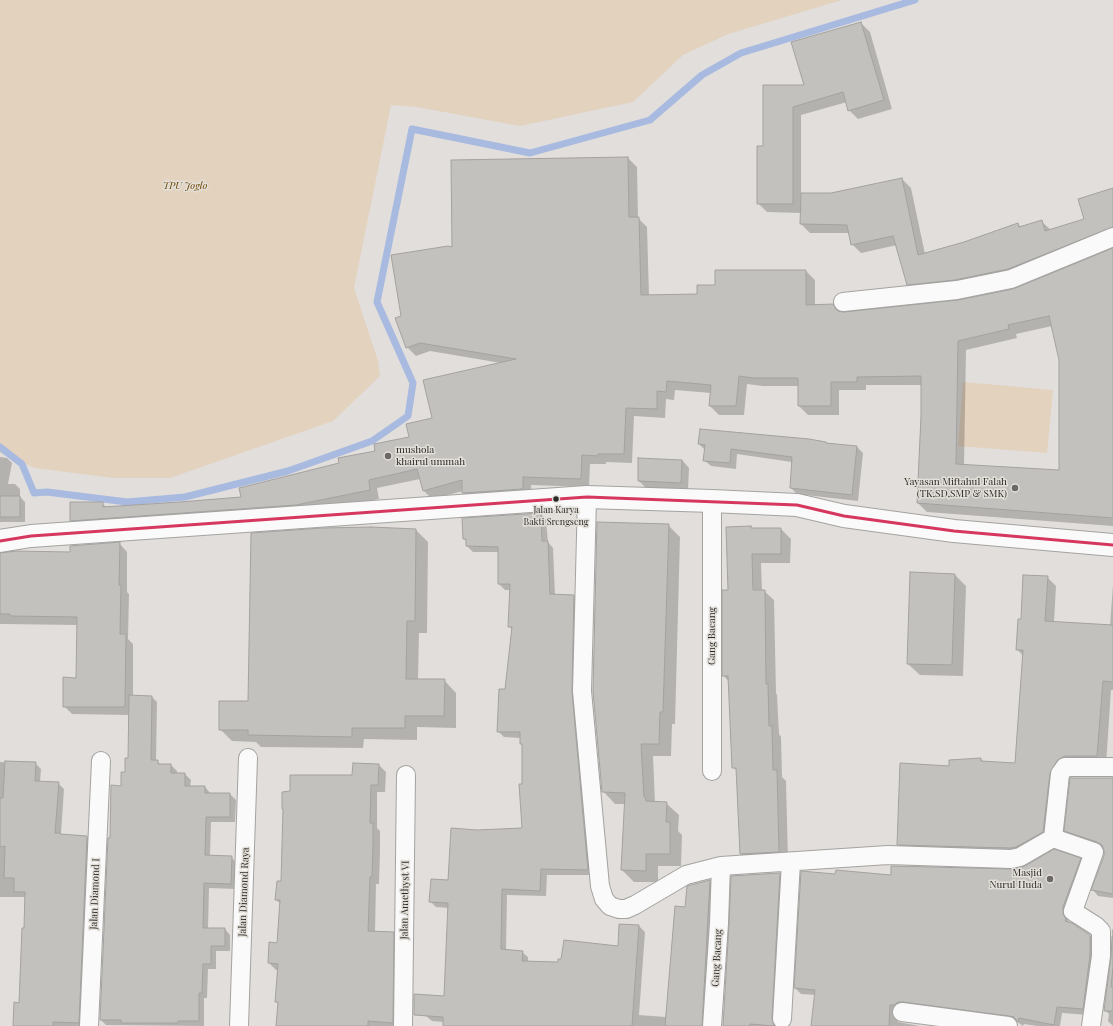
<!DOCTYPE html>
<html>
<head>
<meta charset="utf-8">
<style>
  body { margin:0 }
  canvas { display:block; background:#e1dedb }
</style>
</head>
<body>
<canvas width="1113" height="1026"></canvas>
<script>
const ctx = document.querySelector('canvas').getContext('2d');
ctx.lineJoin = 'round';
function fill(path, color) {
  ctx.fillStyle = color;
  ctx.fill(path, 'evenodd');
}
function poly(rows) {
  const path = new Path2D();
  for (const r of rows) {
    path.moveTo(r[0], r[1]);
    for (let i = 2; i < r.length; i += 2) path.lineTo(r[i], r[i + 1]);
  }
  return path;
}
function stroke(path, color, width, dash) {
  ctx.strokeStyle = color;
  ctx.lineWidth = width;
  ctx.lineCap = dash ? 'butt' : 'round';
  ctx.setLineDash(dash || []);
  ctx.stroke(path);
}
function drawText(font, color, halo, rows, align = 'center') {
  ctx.font = font + ' "Playfair Display",serif';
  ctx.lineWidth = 3;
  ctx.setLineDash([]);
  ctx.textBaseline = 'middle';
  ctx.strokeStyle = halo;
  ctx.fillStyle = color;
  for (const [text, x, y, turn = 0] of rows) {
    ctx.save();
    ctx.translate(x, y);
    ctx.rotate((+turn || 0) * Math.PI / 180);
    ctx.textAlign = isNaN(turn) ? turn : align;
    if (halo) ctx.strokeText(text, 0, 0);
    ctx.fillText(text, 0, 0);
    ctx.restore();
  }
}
fill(poly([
  [0,0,842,0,728,34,683,55,633,102,520,126,417,107,391,105,354,288,378,361,380,376,333,421,170,478,113,478,35,468,0,453],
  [963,382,1053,390,1047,453,958,446]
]), '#e3d2be');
fill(poly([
  [861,23,870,32,892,109,858,119,849,110,847,102,801,115,801,194,832,194,902,179,911,188,925,254,964,243,1018,224,1021,227,1042,222,1051,230,1085,220,1113,189,1113,238,1017,278,917,293,908,284,897,245,861,253,852,244,850,233,810,233,801,224,801,213,767,212,758,203,764,147,805,86],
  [628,158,637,167,638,218,647,227,649,296,698,295,716,286,806,271,815,280,815,306,832,305,840,313,958,301,1015,290,1113,249,1113,526,927,512,918,503,922,385,866,385,866,390,839,390,839,415,808,415,799,406,799,386,763,386,747,384,744,415,719,415,710,406,711,393,675,390,674,400,666,399,665,418,634,416,632,463,606,462,606,464,590,464,589,487,531,485,532,498,472,502,463,493,463,491,432,499,423,490,420,479,377,488,379,499,305,513,80,529,71,520,102,503,106,507,242,498,376,452,410,438,501,363,430,351,416,356,407,347,402,317,453,248],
  [1052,326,1060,360,1060,471,964,465,966,350,1017,338,1016,334],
  [826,443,857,447,863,453,858,501,797,494,791,488,792,462,737,454,736,469,711,466,704,460,705,450,699,444],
  [0,457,7,458,12,463,8,484,15,484,20,489,20,497,25,502,25,522,0,522],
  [682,460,689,468,688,490,646,488,639,481],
  [541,514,546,520,548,542,553,548,555,595,574,596,579,602,593,875,547,875,546,896,507,895,506,951,522,952,528,957,528,962,559,963,618,947,639,926,645,932,639,1015,666,1017,686,908,710,881,715,887,707,1026,444,1026,444,1022,432,1021,426,1016,445,997,449,908,436,907,430,901,449,881,477,831,523,829,523,746,521,743,521,738,504,737,498,731,506,690,512,630,509,626,510,590,505,590,499,584,499,552,473,552,467,546,467,542,464,539],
  [668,525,680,537,675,724,672,724,671,756,653,756,655,803,666,803,679,815,678,831,682,835,681,866,658,866,658,882,634,882,622,870,626,804,615,804,603,791],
  [751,527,753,529,781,529,791,539,790,563,761,563,762,591,764,591,774,600,776,693,777,695,779,734,781,737,782,777,786,781,788,861,749,863,740,853,737,771,733,767,729,682,724,676,724,591,729,591],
  [416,530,428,542,427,633,419,633,418,680,444,680,456,693,456,728,417,727,417,740,364,739,363,748,261,747,256,742,232,741,220,729,249,702],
  [119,543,127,552,127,592,129,594,128,639,133,644,133,696,152,697,157,702,156,761,161,765,171,765,177,771,177,774,185,774,191,780,190,787,205,787,211,794,230,794,236,800,235,822,211,822,210,856,231,857,237,863,236,889,209,888,208,929,225,929,230,935,230,951,216,951,216,969,208,969,207,998,204,998,204,1026,106,1025,101,1020,111,839,129,759,129,715,72,714,64,706,77,679,78,625,0,624,0,554,71,553],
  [955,575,966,586,963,676,920,675,908,664],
  [1047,577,1056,586,1054,622,1110,626,1113,585,1113,690,1111,690,1106,765,1069,766,1052,840,1025,856,907,853,898,844,950,767,981,759,984,762,1016,764,1023,656,1017,649,1021,620],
  [0,762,35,763,41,769,40,782,58,783,64,789,61,834,87,837,92,843,84,1026,14,1026,20,1004,25,929,26,897,0,897],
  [354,764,379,765,386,772,385,792,377,792,377,828,380,831,380,851,379,884,376,884,375,933,393,933,400,940,399,1026,277,1026,279,1004,276,1002,278,970,276,970,269,963,278,944,281,904,276,900,282,882,284,810,283,809,353,776],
  [1113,778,1113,898,1098,896,1093,890,1105,856,1104,848,1071,836,1065,830],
  [1080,859,1086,865,1069,914,1068,920,1071,924,1090,936,1096,942,1088,1015,1062,1013,1060,1026,1037,1026,1024,1024,1023,1026,1016,1021,910,1007,897,1017,898,1022,920,1026,812,1026,816,995,801,994,795,988,836,875,892,876,1011,870],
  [779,874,785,880,777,1026,724,1026],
  [1112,929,1113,930,1113,1026,1108,1021,1109,1014,1105,1010,1112,957]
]), '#0003');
stroke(poly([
  [0,447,22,464,34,493,47,492,127,502,185,497,288,471,372,441,408,416,413,383,377,302,412,129,530,153,650,120,702,75,741,53,915,0]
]), '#a8bae0', 7);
const building = poly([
  [861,22,884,100,848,111,843,92,793,107,793,204,757,204,757,146,763,146,763,85,804,85,791,42,861,22],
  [628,157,629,217,639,217,641,295,697,294,697,285,715,285,715,270,806,270,806,305,833,304,835,308,838,311,844,312,958,300,1013,289,1113,248,1113,518,917,503,921,416,921,376,857,377,857,382,831,382,831,406,798,406,798,378,753,378,739,376,736,406,709,406,711,385,667,381,666,392,657,391,657,409,626,408,624,454,598,454,598,456,582,455,581,479,523,477,523,489,462,493,462,480,423,491,417,469,369,480,370,490,296,505,70,521,70,502,103,502,103,507,180,502,241,497,239,488,339,463,338,458,375,451,374,444,409,437,406,424,432,418,423,380,516,359,420,343,406,348,395,318,401,316,391,255,448,246,452,247,451,160,628,157],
  [1049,316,1059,360,1059,470,956,464,958,341,1009,329,1008,325,1049,316],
  [902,178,918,255,964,242,1018,223,1019,227,1042,220,1045,231,1084,219,1078,199,1113,188,1113,227,1008,269,955,280,907,285,893,236,851,245,847,225,800,224,801,193,831,193,902,178],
  [700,429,809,439,826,442,826,443,857,446,852,495,790,488,792,457,731,449,730,463,703,461,705,445,698,444,700,429],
  [638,458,682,460,681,483,638,481,638,458],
  [0,496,20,496,20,517,0,517,0,496],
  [541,513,542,541,548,541,550,594,574,595,572,692,588,870,541,869,540,891,502,889,501,949,523,951,522,961,558,962,558,959,561,959,564,940,618,946,619,924,639,925,632,1026,443,1026,443,1017,414,1015,414,994,444,996,448,903,429,902,431,879,448,880,451,828,477,830,522,828,519,784,522,784,522,744,520,744,520,732,497,732,499,689,505,689,512,627,508,627,510,584,498,584,498,547,466,546,466,539,463,539,462,518,541,513],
  [597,522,669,524,663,712,660,712,659,744,641,744,644,797,645,797,646,801,667,802,666,822,670,822,670,854,646,854,646,871,621,870,625,793,602,792,593,691,597,522],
  [751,526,751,528,781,528,781,554,752,554,753,590,765,590,766,684,768,684,769,726,772,726,773,770,777,770,779,852,740,854,736,768,732,768,728,676,722,676,722,590,728,590,726,527,751,526],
  [371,527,416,529,415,621,407,621,406,679,445,679,444,716,405,716,405,728,352,728,352,737,248,735,248,730,219,730,219,701,248,701,251,533,322,528,371,527],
  [120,542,119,585,121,585,120,634,126,634,125,707,63,707,63,677,76,678,77,617,10,616,10,614,0,614,0,553,16,551,70,552,70,546,120,542],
  [910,572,955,574,952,665,907,664,910,572],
  [1023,575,1048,576,1045,621,1113,625,1113,682,1103,681,1097,756,1065,756,1061,758,1057,761,1050,773,1043,832,1016,847,1010,848,897,845,900,763,949,766,949,760,981,758,981,761,1015,763,1023,650,1016,650,1018,619,1021,619,1023,575],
  [129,695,152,696,151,760,158,760,158,764,171,764,171,773,185,773,185,786,205,786,205,793,230,793,230,817,206,817,205,855,232,856,231,884,204,883,203,928,225,928,225,946,211,946,211,964,203,964,202,993,199,993,199,1021,178,1021,178,1023,121,1023,121,1020,100,1020,108,838,110,838,111,785,121,786,121,772,125,772,125,758,128,758,129,695],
  [5,761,36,762,35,781,59,782,55,833,60,833,60,834,87,836,79,1023,53,1022,53,1026,13,1026,14,1002,19,1003,22,928,24,928,25,892,14,892,14,878,4,878,5,846,0,847,0,798,3,798,5,761],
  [353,763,379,764,378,785,371,785,370,823,373,823,373,844,372,877,370,877,368,931,394,932,393,1023,368,1021,368,1026,276,1026,278,1002,275,1002,278,964,268,963,269,942,277,943,280,900,275,900,277,881,281,881,283,809,282,809,282,792,290,791,290,775,352,775,353,763],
  [1070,778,1113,778,1113,894,1091,890,1104,856,1104,850,1102,845,1097,842,1064,831,1070,778],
  [1054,849,1081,858,1063,907,1063,914,1066,919,1065,921,1072,923,1090,935,1090,955,1083,1009,1057,1007,1054,1025,1019,1018,1018,1022,1014,1017,1009,1016,903,1002,898,1002,894,1005,890,1005,889,1026,811,1026,815,990,794,988,801,871,835,874,836,870,891,875,891,866,1011,869,1025,866,1054,849],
  [780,873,772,1018,774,1026,750,1024,749,1026,723,1026,729,924,731,876,780,873],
  [710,880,702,1026,665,1026,675,906,685,907,687,886,710,880],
  [1112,937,1113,937,1113,967,1111,987,1113,988,1113,1011,1104,1011,1111,957,1112,937]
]);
fill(building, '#c3c1be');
stroke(building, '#a4a2a0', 1);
const minor = poly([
  [843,302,957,290,1011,279,1113,237],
  [587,497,582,691,600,886,604,899,610,906,619,909,626,909,635,905,686,875,721,866,888,855,1011,859,1020,857,1053,838],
  [712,771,712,501],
  [902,1012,1008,1026],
  [782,1019,791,862],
  [89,1026,101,761],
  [239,1026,248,758],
  [403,1026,406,775],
  [712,1026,719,923,721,866],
  [1091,1026,1101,956,1101,931,1096,926,1077,914,1073,911,1094,852,1053,838,1060,774,1065,767,1113,767]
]);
const secondary = poly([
  [0,541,31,536,587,497,712,501,797,505,844,516,954,531,1113,545]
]);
stroke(minor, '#a4a3a0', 20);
stroke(secondary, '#a4a3a0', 24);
stroke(minor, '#fafafa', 18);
stroke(secondary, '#fafafa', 22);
stroke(poly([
  [0,541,31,536,587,497,797,505,844,516,954,531,1113,545]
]), '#d6375f', 3);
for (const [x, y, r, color] of [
  [388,456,4,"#6b6866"],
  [1015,488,4,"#6b6866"],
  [556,499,3.5,"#2b2927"],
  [1050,879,4,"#6b6866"]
]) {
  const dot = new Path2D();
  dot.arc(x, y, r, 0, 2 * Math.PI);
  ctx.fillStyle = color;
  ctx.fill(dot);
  stroke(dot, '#e3dfd9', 1.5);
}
drawText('9px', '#2b2927', '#e3dfd9', [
  ["Jalan Karya",556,510],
  ["Bakti Srengseng",556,522]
]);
drawText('italic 10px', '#704803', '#e3dfd9', [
  ["TPU Joglo",185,186]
]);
drawText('10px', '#2b2927', '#e3dfd9', [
  ["mushola",396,450,"left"],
  ["khairul ummah",396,462,"left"],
  ["Yayasan Miftahul Falah",1007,482],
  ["(TK,SD,SMP & SMK)",1007,494],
  ["Masjid",1042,873],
  ["Nurul Huda",1042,885]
], 'right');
drawText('10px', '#2b2927', '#e3dfd9', [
  ["Gang Bacang",712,636,-90],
  ["Jalan Diamond Raya",244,892,-88],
  ["Jalan Diamond I",95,894,-88],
  ["Jalan Amethyst VI",405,900,-89],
  ["Gang Bacang",717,958,-87]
]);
</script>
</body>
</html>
